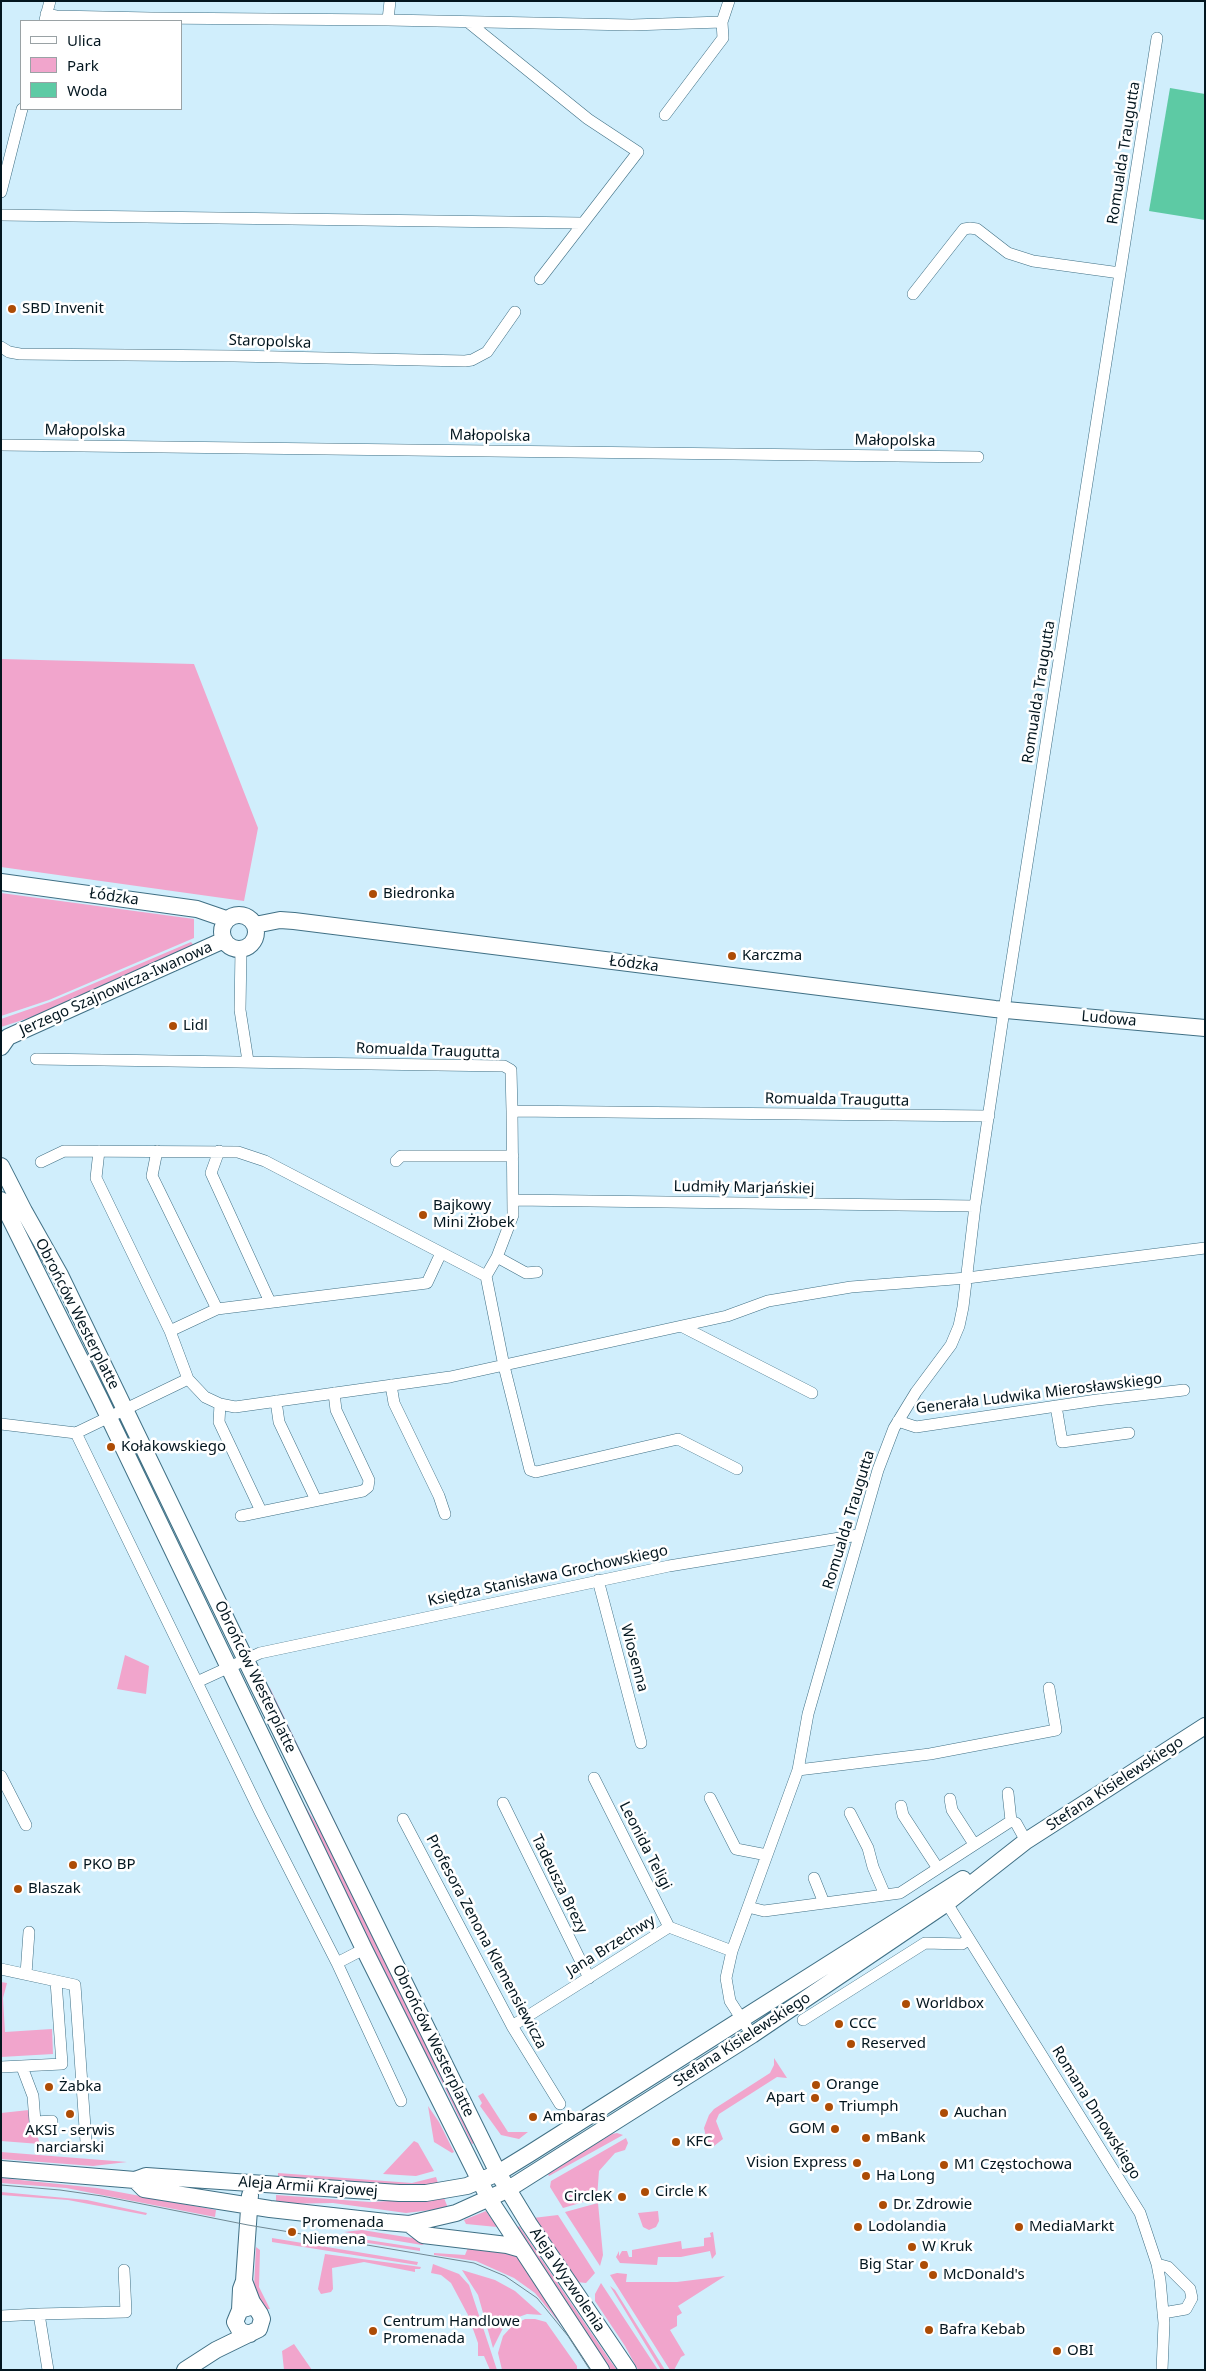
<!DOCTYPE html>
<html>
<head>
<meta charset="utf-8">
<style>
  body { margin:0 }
  #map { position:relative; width:1206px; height:2371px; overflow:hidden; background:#d0eefc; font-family:"Noto Sans",sans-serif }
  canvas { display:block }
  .frame { position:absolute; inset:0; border:2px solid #03161f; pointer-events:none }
  .legend { position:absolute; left:20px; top:20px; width:162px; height:90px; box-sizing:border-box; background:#fff; border:1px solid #9aa2a5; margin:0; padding:6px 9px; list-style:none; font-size:15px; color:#03161f }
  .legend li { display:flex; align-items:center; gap:10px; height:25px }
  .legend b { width:25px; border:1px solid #9aa2a5 }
</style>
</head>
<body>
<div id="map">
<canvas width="1206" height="2371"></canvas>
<div class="frame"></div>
<ul class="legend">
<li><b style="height:6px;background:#fff"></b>Ulica</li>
<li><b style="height:14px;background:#f1a5cc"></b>Park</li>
<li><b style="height:14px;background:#5dcaa4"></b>Woda</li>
</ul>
</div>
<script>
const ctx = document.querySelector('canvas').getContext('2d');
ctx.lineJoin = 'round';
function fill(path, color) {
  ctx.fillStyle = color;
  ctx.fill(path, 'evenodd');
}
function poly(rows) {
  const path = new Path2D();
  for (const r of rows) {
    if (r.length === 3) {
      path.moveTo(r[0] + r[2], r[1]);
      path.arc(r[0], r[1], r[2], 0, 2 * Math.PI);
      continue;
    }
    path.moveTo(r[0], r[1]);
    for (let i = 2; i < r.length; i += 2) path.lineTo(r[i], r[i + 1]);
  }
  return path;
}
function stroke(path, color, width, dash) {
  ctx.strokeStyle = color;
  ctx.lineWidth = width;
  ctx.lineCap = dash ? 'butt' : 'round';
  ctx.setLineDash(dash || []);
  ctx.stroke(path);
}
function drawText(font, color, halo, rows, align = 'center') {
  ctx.font = font + ' "Noto Sans",sans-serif';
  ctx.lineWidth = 5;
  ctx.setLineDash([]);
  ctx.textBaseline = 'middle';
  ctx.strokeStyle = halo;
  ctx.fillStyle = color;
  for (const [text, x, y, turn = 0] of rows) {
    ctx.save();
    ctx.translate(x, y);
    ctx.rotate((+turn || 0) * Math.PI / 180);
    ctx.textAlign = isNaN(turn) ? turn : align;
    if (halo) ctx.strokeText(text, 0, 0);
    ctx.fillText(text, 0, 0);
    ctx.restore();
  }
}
fill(poly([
  [1,659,194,664,258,828,244,901,1,867],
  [1,893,194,919,194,938,49,1000,1,1016],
  [191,942,196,948,41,1014,1,1027,1,1019,50,1002],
  [125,1655,149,1666,146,1694,117,1689],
  [267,1686,270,1688,447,2052],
  [249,1692,301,1799,327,1842,476,2142,472,2144,441,2080,398,2005],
  [1,1982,7,1983,3,1998,5,2032,52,2029,53,2054,1,2057],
  [774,2058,787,2078,777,2077,719,2114,716,2121,723,2139,714,2146,708,2146,704,2128,709,2115,714,2109,770,2073,774,2065],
  [483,2093,508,2132,528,2132,519,2139,501,2135,480,2106,482,2103,478,2096],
  [428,2106,439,2122,454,2152,452,2153,434,2142],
  [29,2110,40,2144,1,2141,1,2113],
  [617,2133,623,2135,549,2176,546,2171,561,2165,612,2134],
  [626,2138,628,2143,625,2150,615,2153,599,2171,597,2198,563,2208,550,2187,551,2181],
  [414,2141,418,2143,434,2171,416,2176,383,2174],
  [1,2152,127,2162,93,2166,1,2159],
  [278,2173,412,2183,436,2177,439,2186,416,2187,278,2179],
  [1,2178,97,2188,216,2210,215,2217,66,2188,1,2183],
  [1,2192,87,2200,147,2213,146,2215,68,2200,1,2195],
  [276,2195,370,2202,444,2198,448,2208,406,2213,333,2203,276,2204],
  [598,2203,603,2255,600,2266,565,2212],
  [486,2211,497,2227,466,2224,464,2220],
  [658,2211,659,2221,656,2227,649,2230,643,2227,638,2213],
  [558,2215,595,2273,586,2283,577,2282,533,2218],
  [519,2226,609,2359,617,2370,610,2370,515,2230],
  [362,2230,425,2240,426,2243,422,2245,344,2232],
  [713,2232,716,2254,712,2259,710,2251,681,2257,658,2257,657,2265,620,2263,616,2257,619,2251,619,2256,622,2251,627,2251,629,2257,632,2257,632,2250,681,2241,682,2249,704,2246,704,2238,711,2237,710,2233],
  [342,2236,420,2248,420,2251,342,2239],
  [272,2238,418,2262,417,2265,272,2242],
  [469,2245,515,2254,570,2336,535,2293,514,2278,476,2261,434,2255,434,2253,465,2255],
  [256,2247,260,2250,259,2287,270,2309,264,2309,254,2288],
  [325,2254,421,2267,420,2269,415,2269,415,2272,364,2262,332,2268,333,2289,331,2292,321,2294,318,2289],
  [433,2264,459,2274,469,2285,497,2370,490,2370,484,2356,478,2356,478,2343,468,2315,451,2283,441,2275,431,2273],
  [462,2270,495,2280,515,2291,542,2315,527,2314,513,2319,503,2328,493,2348,478,2295],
  [617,2273,627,2274,626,2282,677,2282,725,2276,678,2306,682,2313,677,2316,677,2326,670,2330,685,2355,681,2357,674,2370,670,2370,610,2275],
  [601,2283,658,2370,638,2370,625,2346,595,2301,595,2294],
  [610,2286,615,2290,665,2370,661,2370],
  [525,2319,535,2319,546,2322,577,2366,577,2370,502,2370,498,2353,503,2336,512,2326],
  [294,2344,312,2370,284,2370,282,2351]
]), '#f1a5cc');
fill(poly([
  [1170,88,1205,94,1205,220,1149,211]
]), '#5dcaa4');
const street = poly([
  [46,14,56,16,151,18,388,20,632,25,722,22],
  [45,20,50,1],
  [388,20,390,1],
  [468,22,588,119,638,152,540,279],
  [665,115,723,38,722,22,729,1],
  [1,192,22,109],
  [1,215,581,223],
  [913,294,964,229,970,228,977,229,1008,253,1033,261,1120,273],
  [1,347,9,352,20,354,234,356,465,361,472,360,487,352,515,312],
  [1,445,978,457],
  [241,949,240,1010,248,1061],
  [36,1059,504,1066,511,1070,512,1111,989,1116],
  [512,1111,513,1215,497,1257,486,1276,504,1366,530,1470,536,1472,678,1439,737,1469],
  [99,1151,96,1178,170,1331],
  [157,1151,152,1176,217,1309],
  [219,1151,211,1173,270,1302],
  [396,1161,401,1156,513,1156],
  [41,1162,64,1151,238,1152,265,1161,486,1276],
  [513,1200,975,1206],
  [497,1257,526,1273,537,1272],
  [683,1327,812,1393],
  [188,1379,170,1331,217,1309,427,1283,441,1253],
  [391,1385,394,1403,439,1496,445,1514],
  [276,1401,279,1422,316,1500],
  [220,1404,219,1422,261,1511],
  [1056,1406,1062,1442,1129,1433],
  [898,1421,916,1427,1097,1400,1184,1390],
  [1,1424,76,1433],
  [241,1516,363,1491,368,1487,369,1480,336,1410,334,1393],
  [598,1580,641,1743],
  [197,1682,260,1653,669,1566,858,1535],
  [798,1770,930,1754,1056,1730,1049,1688],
  [1,1776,26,1825],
  [594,1778,669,1927],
  [1008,1793,1011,1821],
  [710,1798,736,1849,767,1855],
  [950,1799,952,1810,974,1844],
  [503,1803,589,1978],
  [901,1806,903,1815,937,1867],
  [850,1813,868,1848,873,1867,885,1895],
  [403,1819,512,2026,560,2104],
  [814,1878,824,1903],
  [943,1897,1140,2213,1157,2264,1160,2280,1164,2323,1162,2370],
  [748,1907,764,1911,900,1893,1011,1821,1016,1823,1026,1841],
  [337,1963,364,1949],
  [1,1969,75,1985,86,2142],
  [26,1974,29,1932],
  [803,2020,925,1943,962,1944,969,1939],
  [512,2026,669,1927,732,1951],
  [752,2035,730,2001,726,1978,732,1951,798,1770,808,1714,878,1470,894,1428,916,1392,951,1345,959,1326,963,1307,975,1206,1004,1010,1157,38],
  [1,2067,62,2064,56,1981],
  [22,2067,33,2096,35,2122,52,2121],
  [401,2101,337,1963,260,1812,76,1433,188,1379,205,1397,220,1404,235,1407,450,1377,727,1316,768,1301,851,1287,967,1278,1205,1248],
  [1157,2264,1168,2267,1190,2289,1192,2298,1186,2309,1163,2313],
  [39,2314,126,2312,124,2270],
  [1,2316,39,2314,48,2370]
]);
const secondary = poly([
  [1,882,197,909,226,919],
  [239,932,17],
  [255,925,280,920,294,921,995,1009,1205,1028],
  [1,1047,8,1037,224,940],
  [1,1166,24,1211,60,1275,257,1683,498,2173,529,2224,628,2370],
  [1,1200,100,1399,364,1949,489,2199,601,2370],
  [1,2169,135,2180,146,2176,399,2193,426,2193,467,2186,498,2173,529,2154,963,1879],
  [135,2180,144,2189,270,2209,386,2222,409,2224,456,2213,507,2190,752,2035,947,1903,1026,1841,1205,1726],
  [409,2224,423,2235,507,2245,521,2249],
  [250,2307,240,2310,235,2322,240,2331,250,2334],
  [240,2310,241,2289,244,2281,250,2195],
  [185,2370,216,2350,259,2329,262,2319,260,2314,252,2302,244,2281]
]);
stroke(street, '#407085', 12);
stroke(secondary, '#407085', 18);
stroke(street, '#fff', 11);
stroke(secondary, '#fff', 16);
stroke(poly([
  [1,2185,60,2190,102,2196,248,2225,474,2263,505,2276,537,2298,568,2336,590,2370]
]), '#6f8893', 1);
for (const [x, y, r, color] of [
  [12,309,5,"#ad4c05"],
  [373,894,5,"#ad4c05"],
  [732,956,5,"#ad4c05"],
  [173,1026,5,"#ad4c05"],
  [423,1215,5,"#ad4c05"],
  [111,1447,5,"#ad4c05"],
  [73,1865,5,"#ad4c05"],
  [18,1889,5,"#ad4c05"],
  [906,2004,5,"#ad4c05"],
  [839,2024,5,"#ad4c05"],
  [851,2044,5,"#ad4c05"],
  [816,2085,5,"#ad4c05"],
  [49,2087,5,"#ad4c05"],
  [815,2098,5,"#ad4c05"],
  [829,2107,5,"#ad4c05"],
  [944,2113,5,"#ad4c05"],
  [70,2114,5,"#ad4c05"],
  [533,2117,5,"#ad4c05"],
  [835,2129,5,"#ad4c05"],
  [866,2138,5,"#ad4c05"],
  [676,2142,5,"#ad4c05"],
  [857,2163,5,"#ad4c05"],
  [944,2165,5,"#ad4c05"],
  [866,2176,5,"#ad4c05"],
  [645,2192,5,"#ad4c05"],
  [622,2197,5,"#ad4c05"],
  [883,2205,5,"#ad4c05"],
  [858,2227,5,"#ad4c05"],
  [1019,2227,5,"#ad4c05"],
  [292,2232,5,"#ad4c05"],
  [912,2247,5,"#ad4c05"],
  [924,2265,5,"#ad4c05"],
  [933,2275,5,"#ad4c05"],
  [929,2330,5,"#ad4c05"],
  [373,2331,5,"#ad4c05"],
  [1057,2351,5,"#ad4c05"]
]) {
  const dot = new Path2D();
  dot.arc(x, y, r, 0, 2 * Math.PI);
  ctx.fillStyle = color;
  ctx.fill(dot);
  stroke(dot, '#fff', 2);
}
drawText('15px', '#03161f', '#fff', [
  ["Romualda Traugutta",1124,153,-81],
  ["Staropolska",270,342,2],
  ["Małopolska",85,431,1],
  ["Małopolska",490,436,1],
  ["Małopolska",895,441,1],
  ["Romualda Traugutta",1039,692,-81],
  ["Łódzka",114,897,8],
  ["Łódzka",634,964,7],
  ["Jerzego Szajnowicza-Iwanowa",116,989,-24],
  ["Ludowa",1109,1019,5],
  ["Romualda Traugutta",428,1051,2],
  ["Romualda Traugutta",837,1100,1],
  ["Ludmiły Marjańskiej",744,1188,1],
  ["Obrońców Westerplatte",77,1314,63],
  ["Generała Ludwika Mierosławskiego",1039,1394,-7],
  ["Romualda Traugutta",849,1520,-73],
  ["Księdza Stanisława Grochowskiego",548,1576,-12],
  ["Wiosenna",634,1658,75],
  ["Obrońców Westerplatte",255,1677,64],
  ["Stefana Kisielewskiego",1115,1784,-33],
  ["Leonida Teligi",645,1846,63],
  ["Tadeusza Brezy",559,1884,64],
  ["Profesora Zenona Klemensiewicza",486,1942,62],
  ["Jana Brzechwy",611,1946,-32],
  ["Stefana Kisielewskiego",742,2040,-33],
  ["Obrońców Westerplatte",433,2041,64],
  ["Romana Dmowskiego",1096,2113,58],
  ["Aleja Armii Krajowej",308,2187,4],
  ["Aleja Wyzwolenia",567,2280,56]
]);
drawText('15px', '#03161f', '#fff', [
  ["SBD Invenit",22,309],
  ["Biedronka",383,894],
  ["Karczma",742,956],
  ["Lidl",183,1026],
  ["Bajkowy",433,1206],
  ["Mini Żłobek",433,1223],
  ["Kołakowskiego",121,1447],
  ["PKO BP",83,1865],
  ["Blaszak",28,1889],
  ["Worldbox",916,2004],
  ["CCC",849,2024],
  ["Reserved",861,2044],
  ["Orange",826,2085],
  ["Żabka",59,2087],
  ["Apart",805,2098,"right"],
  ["Triumph",839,2107],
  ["Auchan",954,2113],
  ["Ambaras",543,2117],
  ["GOM",825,2129,"right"],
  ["AKSI - serwis",70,2131,"center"],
  ["narciarski",70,2148,"center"],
  ["mBank",876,2138],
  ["KFC",686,2142],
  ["Vision Express",847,2163,"right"],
  ["M1 Częstochowa",954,2165],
  ["Ha Long",876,2176],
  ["Circle K",655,2192],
  ["CircleK",612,2197,"right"],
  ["Dr. Zdrowie",893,2205],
  ["Promenada",302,2223],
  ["Niemena",302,2240],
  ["Lodolandia",868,2227],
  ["MediaMarkt",1029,2227],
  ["W Kruk",922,2247],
  ["Big Star",914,2265,"right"],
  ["McDonald's",943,2275],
  ["Centrum Handlowe",383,2322],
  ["Promenada",383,2339],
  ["Bafra Kebab",939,2330],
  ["OBI",1067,2351]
], 'left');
</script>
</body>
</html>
